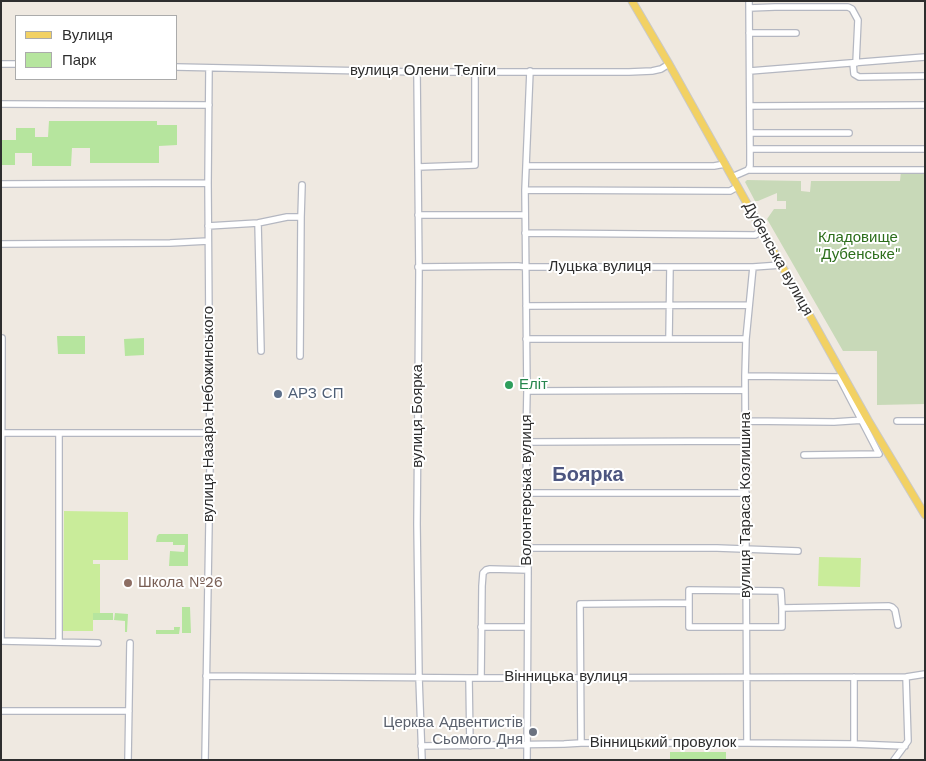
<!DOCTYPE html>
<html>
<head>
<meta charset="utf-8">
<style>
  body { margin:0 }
  #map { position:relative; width:926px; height:761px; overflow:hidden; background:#efe9e1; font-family:"Work Sans",sans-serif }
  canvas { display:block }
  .frame { position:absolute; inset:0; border:2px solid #2e2e2e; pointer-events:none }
  .legend { position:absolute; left:15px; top:15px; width:162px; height:65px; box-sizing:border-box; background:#fff; border:1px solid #ababab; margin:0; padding:6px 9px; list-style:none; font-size:15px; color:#2e2e2e }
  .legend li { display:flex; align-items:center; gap:10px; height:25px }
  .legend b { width:25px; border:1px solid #ababab }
</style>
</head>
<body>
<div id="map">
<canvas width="926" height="761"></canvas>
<div class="frame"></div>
<ul class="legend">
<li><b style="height:6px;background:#f2d163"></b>Вулиця</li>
<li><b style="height:14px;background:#b6e59e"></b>Парк</li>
</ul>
</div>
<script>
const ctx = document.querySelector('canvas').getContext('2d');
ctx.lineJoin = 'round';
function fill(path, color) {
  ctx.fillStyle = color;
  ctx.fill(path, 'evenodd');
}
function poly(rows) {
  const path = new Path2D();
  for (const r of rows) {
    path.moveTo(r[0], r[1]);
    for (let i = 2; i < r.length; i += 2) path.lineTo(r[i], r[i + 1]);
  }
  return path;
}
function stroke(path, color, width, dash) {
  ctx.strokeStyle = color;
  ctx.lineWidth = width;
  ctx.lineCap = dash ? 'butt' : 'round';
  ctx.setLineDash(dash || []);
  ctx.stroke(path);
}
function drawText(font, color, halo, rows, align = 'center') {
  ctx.font = font + ' "Work Sans",sans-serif';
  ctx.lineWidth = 4;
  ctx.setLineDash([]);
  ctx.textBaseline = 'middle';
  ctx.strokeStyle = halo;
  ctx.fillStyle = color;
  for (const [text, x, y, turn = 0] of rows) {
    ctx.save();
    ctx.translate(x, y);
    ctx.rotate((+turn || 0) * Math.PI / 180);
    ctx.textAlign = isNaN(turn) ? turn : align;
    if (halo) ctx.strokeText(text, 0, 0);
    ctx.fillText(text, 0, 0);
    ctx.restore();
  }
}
fill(poly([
  [49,121,157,121,157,125,177,125,177,145,159,146,159,163,90,163,90,148,72,148,71,166,32,166,32,153,15,153,15,165,1,165,1,127,2,140,16,140,16,128,35,128,35,137,48,137],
  [57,336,85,336,85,354,58,354],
  [144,338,144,355,125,356,124,339],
  [159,534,188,534,188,566,169,566,170,551,184,552,185,545,173,545,173,542,156,542,157,536],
  [182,607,190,607,191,633,182,633],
  [93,613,113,613,113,620,93,620],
  [115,613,128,614,127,632,125,632,125,621,114,620],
  [174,627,180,627,179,634,156,634,156,630,174,630],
  [670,752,726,752,726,760,670,760]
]), '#b6e59e');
fill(poly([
  [901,171,925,171,925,404,877,405,877,351,843,351,767,219,774,209,786,209,786,201,777,201,777,193,758,201,755,201,745,182,747,180,801,181,801,191,810,192,811,181,900,181]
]), '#c8d9b8');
fill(poly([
  [64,511,128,512,128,560,93,560,93,564,100,564,100,613,93,613,93,631,63,631],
  [819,557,861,558,860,587,818,586]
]), '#c9ec9a');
const minor = poly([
  [749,8,775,7,848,7,852,9,858,20,856,63],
  [749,33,796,33],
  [853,63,854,74,859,77,925,76],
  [1,64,16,64],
  [176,67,417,72,629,72,652,71,661,69,669,64],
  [750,71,925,57],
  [417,72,419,272,417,524,419,678,422,760],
  [1,104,209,105],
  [750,106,925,105],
  [750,133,849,133],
  [750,149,925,149],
  [527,166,714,166,725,164],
  [418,167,475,165,475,71],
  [748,170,750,166,750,149,749,1],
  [732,177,748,170,925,170],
  [1,184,208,183],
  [525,190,730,191,737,187],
  [418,215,525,215],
  [258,223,261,351],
  [208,226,258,223,287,217,301,217],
  [525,233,755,235,762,231],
  [1,244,170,243,208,241],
  [418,267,518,266,526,267,753,267,781,265],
  [526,306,749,305],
  [526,339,746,339],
  [669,339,670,267],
  [300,356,301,217,302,185],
  [745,376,839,377,879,454,804,455],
  [527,391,745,390],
  [745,421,834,422,864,420],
  [897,421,925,421],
  [1,433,210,433],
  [526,442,745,441],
  [527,493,746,493],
  [527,548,717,548,798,551],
  [689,603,689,627,782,627,782,608],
  [481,627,527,627],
  [1,641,2,338],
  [1,641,98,643],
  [59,641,59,433],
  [206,676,469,678,906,677,925,674],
  [854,677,854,744],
  [469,678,470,746],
  [481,678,482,586,483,573,486,570,490,569,528,570],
  [1,711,129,711],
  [581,743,580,604,689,603,689,590,781,591,782,608,889,606,892,607,895,610,898,625],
  [747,743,745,376,746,339,753,267],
  [421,746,564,744,581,743,747,743,854,744,905,746],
  [128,760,130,643],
  [205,760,210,464,208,183,209,68],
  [527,760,528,570,526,442,527,391,525,190,530,71],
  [894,760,908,741,906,677]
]);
const major = poly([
  [632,1,669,64,868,420,925,515]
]);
stroke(minor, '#b4b7c1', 8);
stroke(major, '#c9c9c9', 9);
stroke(minor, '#fff', 5.5);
stroke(major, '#f2d163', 7);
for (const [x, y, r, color] of [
  [509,385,5,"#2e9e5b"],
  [278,394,5,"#5c6f8a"],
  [128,583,5,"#8d6e63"],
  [533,732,5,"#6b7280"]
]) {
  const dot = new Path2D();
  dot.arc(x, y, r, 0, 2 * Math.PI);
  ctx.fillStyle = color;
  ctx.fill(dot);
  stroke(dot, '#fff', 2);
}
drawText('15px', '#2e2e2e', '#fff', [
  ["вулиця Олени Теліги",423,71],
  ["Дубенська вулиця",778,259,61],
  ["Луцька вулиця",600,267],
  ["вулиця Назара Небожинського",209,414,-90],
  ["вулиця Боярка",418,416,-90],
  ["Волонтерська вулиця",527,490,-90],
  ["вулиця Тараса Козлишина",746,505,-90],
  ["Вінницька вулиця",566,677],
  ["Вінницький провулок",663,743]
]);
drawText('15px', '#2c6e1b', '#fff', [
  ["Кладовище",858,238],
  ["\"Дубенське\"",858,255]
]);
drawText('15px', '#27864d', '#fff', [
  ["Еліт",519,385]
], 'left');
drawText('15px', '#4e5e75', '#fff', [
  ["АРЗ СП",288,394]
], 'left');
drawText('15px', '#785e54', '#fff', [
  ["Школа №26",138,583]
], 'left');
drawText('15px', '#5b616d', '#fff', [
  ["Церква Адвентистів",523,723],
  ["Сьомого Дня",523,740]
], 'right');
drawText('bold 20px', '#4d5680', '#fff', [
  ["Боярка",588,475]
]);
</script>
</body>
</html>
